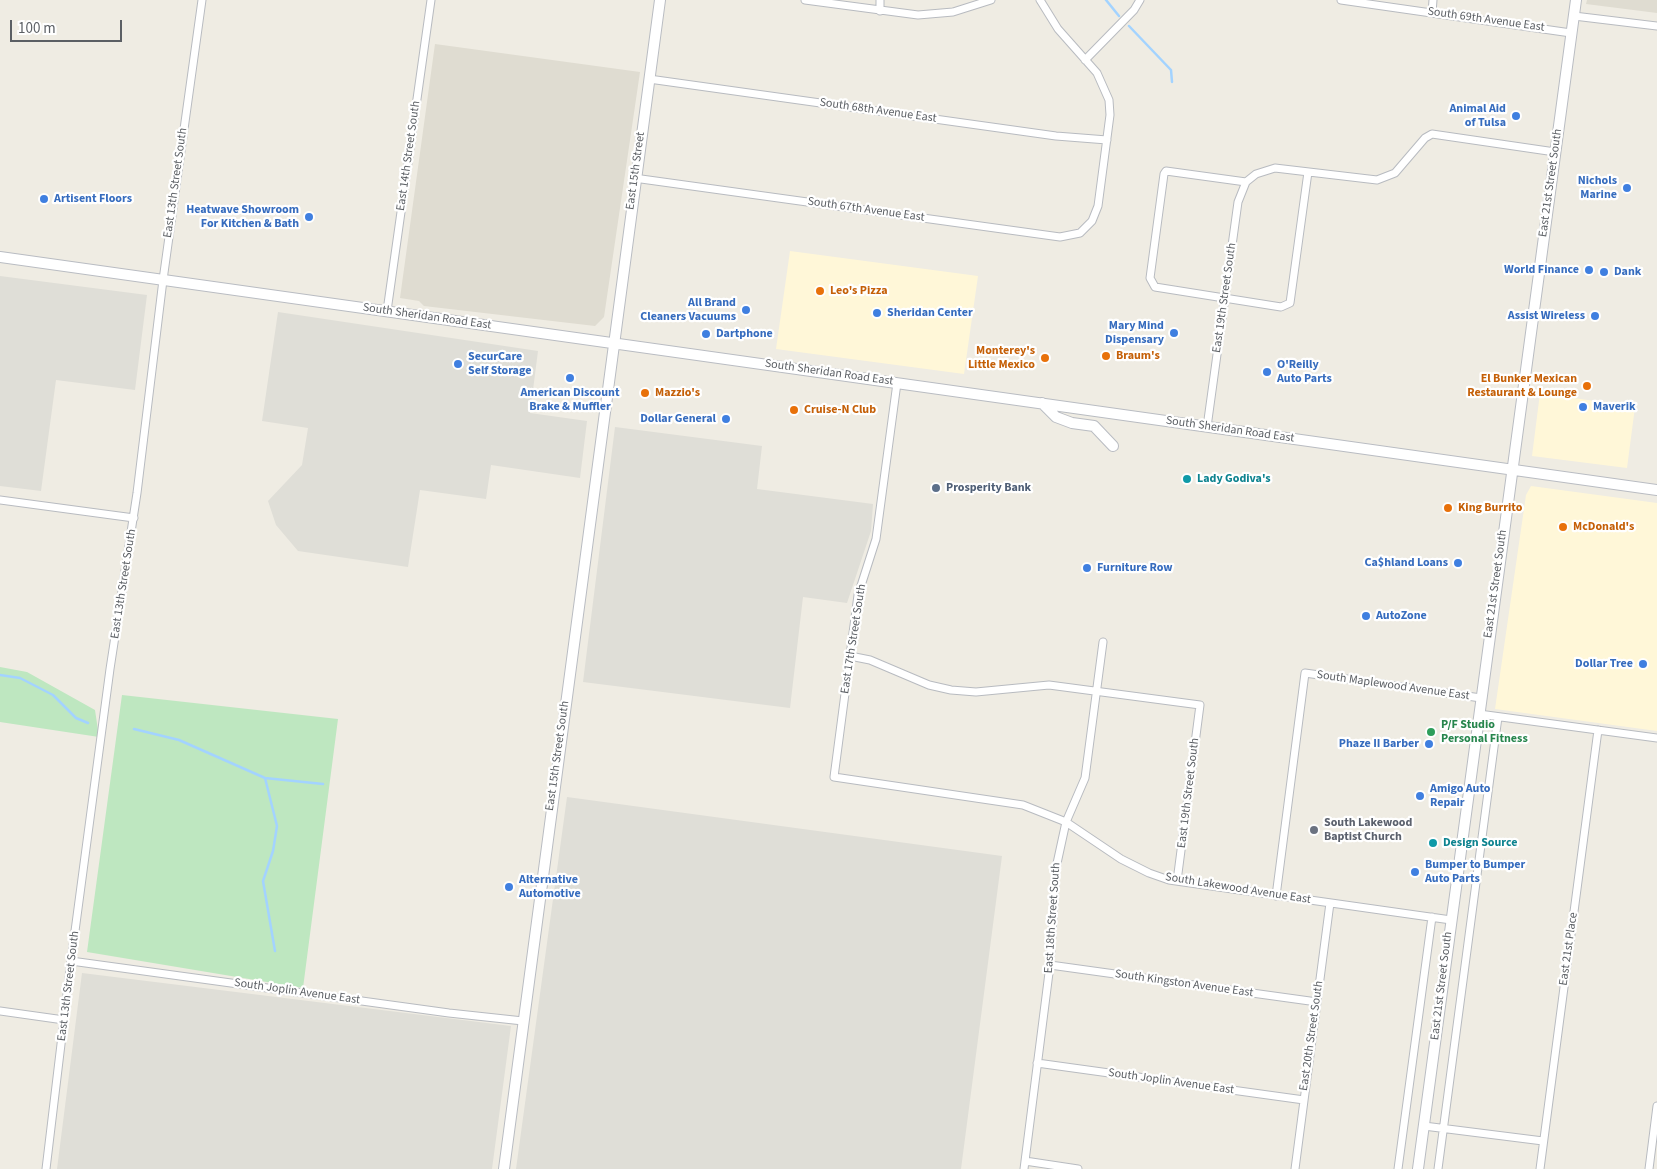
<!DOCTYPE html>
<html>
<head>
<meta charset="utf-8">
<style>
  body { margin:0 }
  #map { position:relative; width:1657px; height:1169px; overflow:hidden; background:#efece3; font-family:"Source Sans 3",sans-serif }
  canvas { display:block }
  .scale { position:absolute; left:10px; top:20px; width:112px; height:22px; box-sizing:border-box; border:2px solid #5b5f64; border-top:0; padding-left:6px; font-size:15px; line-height:18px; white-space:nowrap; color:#5b5f64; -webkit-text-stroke:4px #fff; paint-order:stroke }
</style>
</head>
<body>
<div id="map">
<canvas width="1657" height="1169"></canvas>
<div class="scale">100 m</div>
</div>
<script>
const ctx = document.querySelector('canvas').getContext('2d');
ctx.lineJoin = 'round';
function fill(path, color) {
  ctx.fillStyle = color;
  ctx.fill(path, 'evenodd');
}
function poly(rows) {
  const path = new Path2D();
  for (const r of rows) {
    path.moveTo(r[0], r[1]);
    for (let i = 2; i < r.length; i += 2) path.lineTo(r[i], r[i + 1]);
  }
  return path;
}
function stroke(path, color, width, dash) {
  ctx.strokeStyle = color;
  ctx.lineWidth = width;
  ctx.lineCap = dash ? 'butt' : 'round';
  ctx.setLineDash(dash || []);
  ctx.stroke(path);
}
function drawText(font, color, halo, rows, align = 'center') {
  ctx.font = font + ' "Source Sans 3",sans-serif';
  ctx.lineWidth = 4.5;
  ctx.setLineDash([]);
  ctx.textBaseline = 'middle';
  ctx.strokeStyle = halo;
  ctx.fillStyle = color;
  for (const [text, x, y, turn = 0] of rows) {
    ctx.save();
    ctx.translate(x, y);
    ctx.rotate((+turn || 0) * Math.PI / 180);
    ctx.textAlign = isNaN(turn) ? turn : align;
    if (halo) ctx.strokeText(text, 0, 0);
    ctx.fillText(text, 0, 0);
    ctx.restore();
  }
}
fill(poly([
  [790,251,978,276,964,374,776,349],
  [1540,393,1635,407,1627,468,1532,456],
  [1531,486,1657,503,1657,731,1495,709,1526,495]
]), '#fff7d8');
fill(poly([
  [0,276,147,295,135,390,56,380,41,491,0,486],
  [278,312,538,351,530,413,587,421,580,478,491,465,486,499,420,490,408,567,298,551,276,525,268,501,302,465,308,428,262,421],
  [615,427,762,446,757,489,873,504,871,531,847,603,803,597,790,708,583,682],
  [567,797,1002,856,961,1169,516,1169],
  [82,973,511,1026,492,1169,57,1169]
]), '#dfded7');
fill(poly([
  [1587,0,1657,0,1657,13,1586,4],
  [435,44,640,72,604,317,595,326,424,306,419,301,400,298]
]), '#dfdcd1');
fill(poly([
  [0,667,27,672,95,710,99,737,0,722],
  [122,695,338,719,303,988,87,952]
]), '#bee7c0');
stroke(poly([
  [1106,0,1119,16],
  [1129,26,1171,70,1172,82],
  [0,675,20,678,53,695,76,718,88,723],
  [134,729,179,740,265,778,323,784],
  [265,778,277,826,273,851,263,881,275,951]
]), '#a3d3ff', 2.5);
const minor = poly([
  [805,0,918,15,953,12,991,0],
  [880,0,880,11],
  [1341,0,1571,33],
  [1432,13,1433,0],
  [1574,16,1657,26],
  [1085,60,1134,10,1140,0],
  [649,79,1056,136,1107,140],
  [634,178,1060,237,1080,233,1092,221,1098,206,1110,115,1109,100,1097,73,1058,29,1040,0],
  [1246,182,1166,171,1164,174,1150,278,1155,287,1281,307,1290,303,1308,172],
  [387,311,431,0],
  [897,383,876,539,858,595,834,777,1023,805,1066,822,1121,859,1149,873,1169,880,1451,920],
  [1207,427,1238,202,1246,182,1256,174,1275,168,1377,180,1395,173,1425,138,1432,134,1555,152],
  [0,500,134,518],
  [850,656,870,660,929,685,951,690,976,692,1049,685,1200,705,1177,881],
  [1479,714,1657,738],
  [1276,896,1305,673,1481,698],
  [71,961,449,1013,523,1021],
  [1050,965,1317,1002],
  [0,1011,64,1020],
  [1037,1063,1304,1100],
  [1424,1126,1543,1141],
  [1025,1161,1078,1169],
  [46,1169,71,961,110,669,137,493,163,280,202,0],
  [1024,1169,1050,965,1056,868,1066,822,1085,778,1103,642],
  [1295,1169,1330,903],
  [1398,1169,1432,917],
  [1438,1169,1498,717],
  [1540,1169,1598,730],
  [1649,1169,1657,1106]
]);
const secondary = poly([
  [0,257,1657,490],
  [1042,403,1056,417,1072,423,1094,426,1113,446],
  [504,1169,660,0],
  [1418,1169,1576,0]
]);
stroke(minor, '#b8bbc0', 9);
stroke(secondary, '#b9bcc2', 12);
stroke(minor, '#fff', 7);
stroke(secondary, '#fff', 10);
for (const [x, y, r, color] of [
  [1516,116,5,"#3f7fe0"],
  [1627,188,5,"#3f7fe0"],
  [44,199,5,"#3f7fe0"],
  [309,217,5,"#3f7fe0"],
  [1589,270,5,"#3f7fe0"],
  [1604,272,5,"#3f7fe0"],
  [820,291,5,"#e8710a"],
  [746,310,5,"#3f7fe0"],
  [877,313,5,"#3f7fe0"],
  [1595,316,5,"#3f7fe0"],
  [1174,333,5,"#3f7fe0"],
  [706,334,5,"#3f7fe0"],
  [1106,356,5,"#e8710a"],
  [1045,358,5,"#e8710a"],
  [458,364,5,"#3f7fe0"],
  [1267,372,5,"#3f7fe0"],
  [570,378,5,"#3f7fe0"],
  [1587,386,5,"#e8710a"],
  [645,393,5,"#e8710a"],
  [1583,407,5,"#3f7fe0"],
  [794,410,5,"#e8710a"],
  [726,419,5,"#3f7fe0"],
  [1187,479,5,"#0f9aa8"],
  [936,488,5,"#5c6f8a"],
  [1448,508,5,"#e8710a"],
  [1563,527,5,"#e8710a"],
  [1458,563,5,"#3f7fe0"],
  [1087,568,5,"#3f7fe0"],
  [1366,616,5,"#3f7fe0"],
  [1643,664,5,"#3f7fe0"],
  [1431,732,5,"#2e9e5b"],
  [1429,744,5,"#3f7fe0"],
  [1420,796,5,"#3f7fe0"],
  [1314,830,5,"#6b7280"],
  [1433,843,5,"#0f9aa8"],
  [1415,872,5,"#3f7fe0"],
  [509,887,5,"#3f7fe0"]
]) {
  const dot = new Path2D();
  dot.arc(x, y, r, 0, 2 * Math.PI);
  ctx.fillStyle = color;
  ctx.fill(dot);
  stroke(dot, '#fff', 2);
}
drawText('12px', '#5b5f64', '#fff', [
  ["South 69th Avenue East",1486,20,8],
  ["South 68th Avenue East",878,111,8],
  ["East 14th Street South",409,156,-82],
  ["East 15th Street",636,171,-82],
  ["East 13th Street South",176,183,-82],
  ["East 21st Street South",1551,183,-82],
  ["South 67th Avenue East",866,210,8],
  ["East 19th Street South",1225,298,-82],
  ["South Sheridan Road East",427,317,8],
  ["South Sheridan Road East",829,373,8],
  ["South Sheridan Road East",1230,430,8],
  ["East 13th Street South",124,584,-81],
  ["East 21st Street South",1496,584,-82],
  ["East 17th Street South",854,639,-81],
  ["South Maplewood Avenue East",1393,686,8],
  ["East 15th Street South",558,756,-82],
  ["East 19th Street South",1189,793,-83],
  ["South Lakewood Avenue East",1238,889,9],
  ["East 18th Street South",1053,918,-86],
  ["East 21st Place",1569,949,-82],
  ["South Kingston Avenue East",1184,984,8],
  ["East 13th Street South",69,986,-83],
  ["East 21st Street South",1442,986,-83],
  ["South Joplin Avenue East",297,992,8],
  ["East 20th Street South",1312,1036,-82],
  ["South Joplin Avenue East",1171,1082,8]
]);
drawText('bold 12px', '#366cbe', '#fff', [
  ["Animal Aid",1506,109,"right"],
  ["of Tulsa",1506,123,"right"],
  ["Nichols",1617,181,"right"],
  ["Marine",1617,195,"right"],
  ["Artisent Floors",54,199],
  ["Heatwave Showroom",299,210,"right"],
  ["For Kitchen & Bath",299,224,"right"],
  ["World Finance",1579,270,"right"],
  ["Dank",1614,272],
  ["All Brand",736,303,"right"],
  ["Cleaners Vacuums",736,317,"right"],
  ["Sheridan Center",887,313],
  ["Assist Wireless",1585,316,"right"],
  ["Mary Mind",1164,326,"right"],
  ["Dispensary",1164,340,"right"],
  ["Dartphone",716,334],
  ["SecurCare",468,357],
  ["Self Storage",468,371],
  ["O'Reilly",1277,365],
  ["Auto Parts",1277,379],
  ["American Discount",570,393,"center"],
  ["Brake & Muffler",570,407,"center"],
  ["Maverik",1593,407],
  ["Dollar General",716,419,"right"],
  ["Ca$hland Loans",1448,563,"right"],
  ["Furniture Row",1097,568],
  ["AutoZone",1376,616],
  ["Dollar Tree",1633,664,"right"],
  ["Phaze II Barber",1419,744,"right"],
  ["Amigo Auto",1430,789],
  ["Repair",1430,803],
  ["Bumper to Bumper",1425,865],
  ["Auto Parts",1425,879],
  ["Alternative",519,880],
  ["Automotive",519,894]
], 'left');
drawText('bold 12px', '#c56008', '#fff', [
  ["Leo's Pizza",830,291],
  ["Monterey's",1035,351,"right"],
  ["Little Mexico",1035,365,"right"],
  ["Braum's",1116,356],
  ["El Bunker Mexican",1577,379,"right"],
  ["Restaurant & Lounge",1577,393,"right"],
  ["Mazzio's",655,393],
  ["Cruise-N Club",804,410],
  ["King Burrito",1458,508],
  ["McDonald's",1573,527]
], 'left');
drawText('bold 12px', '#0d838f', '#fff', [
  ["Lady Godiva's",1197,479],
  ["Design Source",1443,843]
], 'left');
drawText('bold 12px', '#4e5e75', '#fff', [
  ["Prosperity Bank",946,488]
], 'left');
drawText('bold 12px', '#27864d', '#fff', [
  ["P/F Studio",1441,725],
  ["Personal Fitness",1441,739]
], 'left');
drawText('bold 12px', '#5b616d', '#fff', [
  ["South Lakewood",1324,823],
  ["Baptist Church",1324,837]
], 'left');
</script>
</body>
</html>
